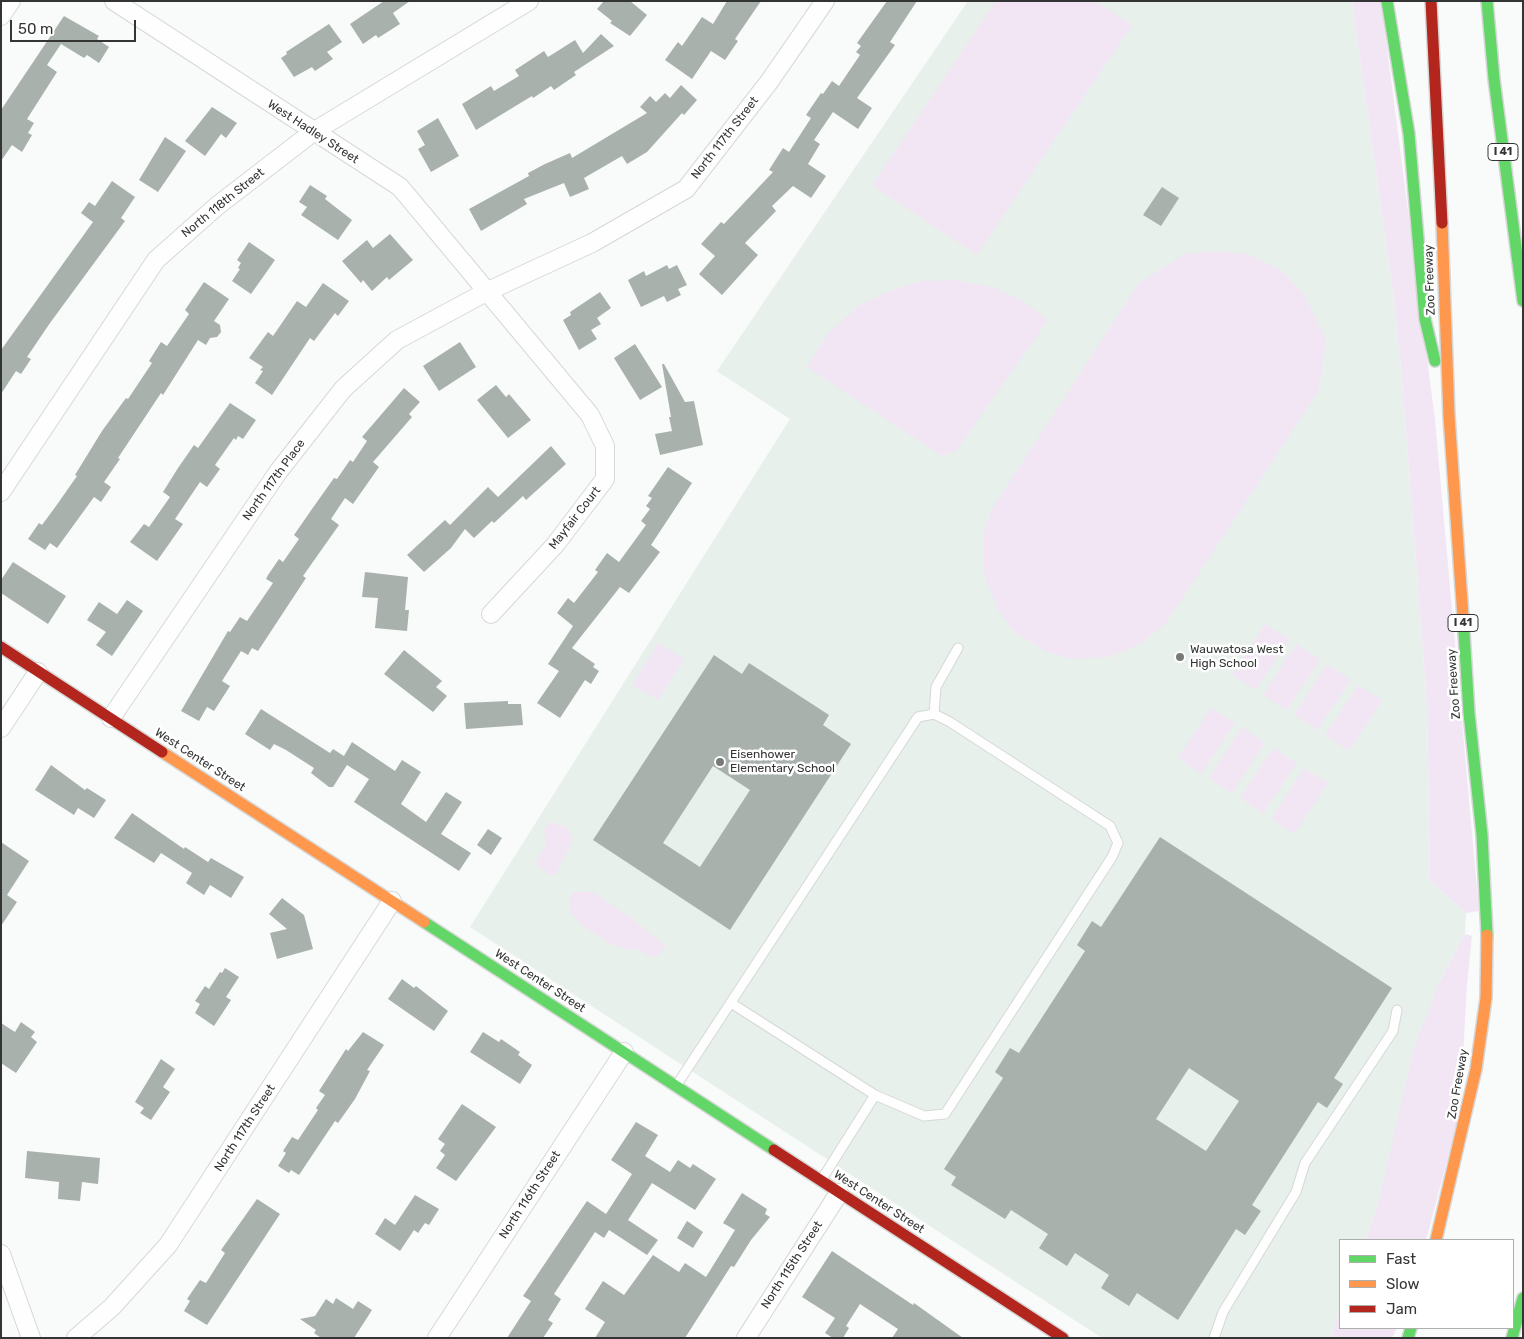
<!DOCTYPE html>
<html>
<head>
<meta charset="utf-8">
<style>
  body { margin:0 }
  #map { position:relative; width:1524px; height:1339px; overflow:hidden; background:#f8fbf9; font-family:Rubik,sans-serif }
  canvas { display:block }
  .frame { position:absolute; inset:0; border:2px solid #333534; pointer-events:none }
  .legend { position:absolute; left:1339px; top:1239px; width:175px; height:90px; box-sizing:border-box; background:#fff; border:1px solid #adaeae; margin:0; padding:6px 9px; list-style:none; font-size:15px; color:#333534 }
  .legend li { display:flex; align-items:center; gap:10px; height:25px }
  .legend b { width:25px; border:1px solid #adaeae }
  .scale { position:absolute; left:10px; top:20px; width:126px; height:22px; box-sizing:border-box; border:2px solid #333534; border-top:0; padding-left:6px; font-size:15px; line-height:18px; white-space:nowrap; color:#333534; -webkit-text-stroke:4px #fff; paint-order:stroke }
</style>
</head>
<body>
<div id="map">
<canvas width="1524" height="1339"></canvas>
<div class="frame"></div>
<ul class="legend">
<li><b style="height:6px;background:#63d668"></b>Fast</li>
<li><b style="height:6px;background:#ff974d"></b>Slow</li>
<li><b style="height:6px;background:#b3261e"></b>Jam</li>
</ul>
<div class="scale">50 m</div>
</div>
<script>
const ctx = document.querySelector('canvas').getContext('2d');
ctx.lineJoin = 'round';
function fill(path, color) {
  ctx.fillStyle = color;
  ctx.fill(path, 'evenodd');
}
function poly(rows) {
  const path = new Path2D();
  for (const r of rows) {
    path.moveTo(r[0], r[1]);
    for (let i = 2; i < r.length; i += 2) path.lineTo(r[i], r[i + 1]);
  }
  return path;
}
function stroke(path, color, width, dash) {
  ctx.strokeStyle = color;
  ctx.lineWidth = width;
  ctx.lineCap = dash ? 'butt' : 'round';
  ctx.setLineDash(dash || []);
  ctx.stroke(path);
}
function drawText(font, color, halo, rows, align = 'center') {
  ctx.font = font + ' Rubik,sans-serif';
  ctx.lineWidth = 5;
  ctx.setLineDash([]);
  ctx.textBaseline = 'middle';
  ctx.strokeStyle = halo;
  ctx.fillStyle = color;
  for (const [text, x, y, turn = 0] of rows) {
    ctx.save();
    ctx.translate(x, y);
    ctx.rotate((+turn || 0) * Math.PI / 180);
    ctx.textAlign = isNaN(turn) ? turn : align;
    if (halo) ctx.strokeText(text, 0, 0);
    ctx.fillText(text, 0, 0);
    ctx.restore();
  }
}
fill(poly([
  [968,1,1352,1,1394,300,1401,367,1427,703,1430,881,1466,913,1465,934,1440,981,1378,1205,1365,1240,1340,1240,1340,1311,1331,1338,1102,1338,470,927,790,419,717,371]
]), '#e7f0eb');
fill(poly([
  [996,1,1096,1,1132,25,977,255,872,185],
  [1352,1,1381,1,1435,420,1479,911,1466,913,1430,881,1427,703,1401,367,1394,300],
  [1216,251,1247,254,1281,270,1304,294,1326,341,1318,392,1166,623,1140,644,1109,657,1074,659,1047,652,1015,633,998,610,984,574,983,536,992,509,1139,283,1185,254],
  [955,280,992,287,1021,300,1048,320,956,451,942,456,807,367,828,333,860,305,892,290,922,281],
  [1265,624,1289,639,1256,690,1232,675],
  [658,643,684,659,658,700,632,685],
  [1296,644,1320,660,1287,710,1263,695],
  [1327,664,1351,680,1317,730,1294,715],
  [1358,685,1382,700,1349,751,1325,735],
  [1211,708,1235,723,1201,774,1178,758],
  [1242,727,1265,743,1232,793,1209,778],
  [1273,748,1297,763,1263,814,1240,798],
  [1304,768,1328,783,1294,834,1271,819],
  [550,822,567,827,573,840,556,874,550,875,535,864,546,844,544,829],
  [574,892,594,892,635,921,666,946,658,955,650,957,638,949,626,949,611,944,583,926,571,913,569,900],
  [1465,934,1472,936,1467,985,1460,1112,1426,1240,1365,1240,1378,1205,1414,1048,1440,981],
  [1340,1311,1340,1328,1397,1328,1392,1338,1331,1338]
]), '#f2e6f5');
fill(poly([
  [384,1,410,1,393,13,400,24,378,38,376,35,363,44,350,24],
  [604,1,630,1,647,15,630,36,610,23,612,21,597,9],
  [727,1,761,1,735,39,738,41,725,60,711,51,692,79,665,60,678,42,682,46,702,17,713,24],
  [887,1,917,1,890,42,895,45,857,98,872,108,858,129,833,112,814,140,820,144,808,164,826,176,811,198,793,186,772,206,776,211,745,243,758,255,722,295,699,274,715,256,701,244,721,222,724,224,773,172,769,170,783,148,789,152,811,118,806,115,821,93,823,94,832,81,839,86,860,55,856,52,861,46,857,43],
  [64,16,99,36,97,39,109,47,99,63,87,55,84,58,61,44,47,65,57,72,27,119,34,123,28,133,32,135,22,152,12,145,1,161,1,110],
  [329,24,342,42,327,52,333,59,315,71,312,67,294,77,281,58,287,54,286,52],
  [601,34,614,46,574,72,576,75,554,90,551,86,533,98,532,96,476,130,462,104,491,86,494,91,519,76,515,70,544,51,548,57,575,40,583,53],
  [681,85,697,100,684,115,682,113,647,152,627,164,622,156,584,178,589,189,570,197,564,183,524,199,527,204,481,231,469,209,529,176,528,173,545,164,570,153,572,158,647,113,640,107,650,96,656,102,665,93,670,98],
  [212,107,237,123,226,138,221,134,205,156,185,141],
  [438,118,459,156,431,172,418,149,425,145,417,131],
  [165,137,186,151,158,192,139,180],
  [112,181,135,197,121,218,125,221,50,323,27,357,31,359,21,374,16,371,1,394,1,350,93,222,81,213,89,202,95,206],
  [310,185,327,196,325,199,352,220,338,240,301,215,307,207,299,202],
  [1162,187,1179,198,1161,226,1143,215],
  [390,234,413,260,389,280,387,277,372,291,363,280,361,283,342,261,367,240,373,248],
  [249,242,275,260,251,294,232,281,240,269,238,268,241,263,237,260],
  [667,265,669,269,677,265,687,285,678,289,681,295,667,302,664,296,641,307,628,280,644,271,646,276],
  [204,282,229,299,214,321,220,325,221,332,217,337,210,338,206,345,198,340,163,395,161,393,118,458,120,459,104,482,111,487,101,502,94,497,57,548,50,543,45,550,28,539,39,523,42,525,56,506,77,476,75,475,102,431,126,398,128,399,152,363,149,361,161,342,167,346,189,314,185,310],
  [323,283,349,301,338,316,335,313,314,341,310,338,272,395,255,383,263,371,260,370,263,367,249,358,268,332,273,336,297,301,306,307],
  [600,292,611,308,597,318,601,324,591,330,597,339,579,350,563,320,571,315,570,312],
  [460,342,476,367,439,391,423,366],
  [635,344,662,387,640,400,614,358],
  [662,364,664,364,685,402,694,401,703,445,660,455,655,434,672,431,669,417,671,417],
  [496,385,506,397,509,394,531,420,508,438,477,400],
  [404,388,420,402,409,414,412,417,373,462,379,467,353,504,345,498,331,519,339,525,303,576,306,578,258,651,252,648,248,655,241,651,222,681,230,686,214,711,207,707,199,721,181,711,228,631,230,632,240,617,247,621,273,583,266,579,268,575,279,559,283,562,299,539,294,535,312,509,334,478,337,479,350,460,353,462,367,441,362,437],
  [230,403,256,420,243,439,238,436,236,440,234,438,215,465,220,469,207,487,200,482,175,519,183,524,157,561,130,542,144,524,149,527,170,497,163,492,178,468,194,445,198,448],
  [551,446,566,464,526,500,523,496,494,523,492,521,474,538,465,529,451,548,424,572,407,555,445,520,450,525,488,487,498,497],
  [668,467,692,483,651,545,660,552,629,593,620,587,572,648,595,664,593,667,599,671,591,684,585,680,560,718,537,703,559,671,548,664,573,626,557,613,568,598,574,603,598,572,595,570,607,553,619,562,646,525,641,521,650,509,646,506,652,498,648,496],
  [13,562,66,596,48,624,1,593,1,580],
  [365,572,408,577,405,610,409,610,407,631,375,628,378,598,362,597],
  [127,600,143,611,112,656,96,645,106,632,87,620,99,602,117,614],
  [404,650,442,681,436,687,447,696,433,712,384,674],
  [714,655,742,674,749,663,829,715,823,725,851,744,730,930,593,840],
  [713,766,750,790,700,867,663,843],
  [508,701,508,704,521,704,523,725,466,729,464,703],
  [261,709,330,753,333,749,344,756,352,742,395,771,402,760,421,772,401,804,426,822,446,792,462,802,441,834,471,853,459,871,354,802,369,779,347,765,333,787,329,787,311,773,314,768,286,750,274,744,270,750,245,734],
  [51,765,85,790,87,788,106,800,94,818,78,808,74,815,35,790],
  [132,813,184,849,185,847,208,862,211,858,244,877,231,898,210,885,204,895,186,883,192,873,161,853,154,863,114,838],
  [488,829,502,838,491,855,477,845],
  [1160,837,1392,988,1334,1078,1343,1084,1327,1108,1318,1102,1252,1205,1261,1211,1245,1235,1236,1229,1178,1320,1137,1293,1129,1306,1101,1288,1109,1275,1075,1253,1067,1266,1039,1248,1048,1234,1011,1210,1005,1219,951,1185,956,1177,944,1169,1003,1078,995,1072,1010,1048,1019,1053,1085,951,1077,945,1092,921,1101,927],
  [1189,1068,1239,1101,1206,1151,1156,1119],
  [1,842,29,861,7,895,17,902,1,926],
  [282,898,304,915,313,949,277,959,270,933,287,929,269,914],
  [225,968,239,977,226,997,231,1000,214,1026,195,1013,200,1004,195,1001,205,986,209,989,220,972,222,973],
  [402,979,414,988,416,986,448,1011,434,1031,388,999],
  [21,1022,35,1032,31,1037,37,1042,16,1073,1,1063,1,1023,15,1032],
  [363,1032,384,1045,367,1070,370,1071,355,1099,338,1123,335,1121,299,1175,291,1170,289,1173,278,1166,286,1153,283,1151,292,1137,298,1140,318,1110,316,1108,325,1095,319,1091,346,1049,348,1051],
  [483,1032,499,1042,501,1039,520,1052,518,1055,532,1065,520,1084,470,1052],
  [161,1059,175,1069,163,1087,170,1092,151,1120,140,1113,144,1108,135,1102],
  [462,1104,496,1127,456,1181,436,1168,445,1155,440,1151,445,1144,438,1139],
  [636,1122,658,1135,645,1156,670,1172,678,1160,690,1168,693,1164,716,1179,695,1210,652,1183,628,1220,658,1240,647,1255,609,1230,604,1238,595,1232,554,1294,561,1299,548,1320,553,1323,543,1338,507,1338,531,1301,523,1296,587,1201,606,1214,632,1174,611,1160],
  [27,1151,100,1158,98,1184,82,1182,80,1201,58,1199,59,1182,25,1178],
  [742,1193,767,1209,765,1214,770,1217,751,1240,734,1267,731,1266,685,1338,595,1338,605,1322,585,1309,603,1281,624,1295,653,1255,679,1272,685,1263,706,1277,735,1230,723,1223],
  [415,1195,439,1209,429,1225,425,1223,418,1233,414,1230,400,1251,375,1234,385,1218,395,1225],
  [257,1199,280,1214,207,1325,184,1311,190,1301,187,1299,200,1280,206,1283,225,1253,221,1250],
  [687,1221,703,1232,693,1248,677,1238],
  [832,1251,913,1305,914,1303,963,1338,892,1338,898,1329,860,1304,846,1326,849,1328,843,1338,833,1338,825,1333,835,1318,802,1297],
  [336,1298,353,1309,358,1301,372,1310,354,1338,321,1338,314,1333,316,1330,300,1319,315,1316,326,1299,333,1304]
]), '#a9b1ad');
const lane = poly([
  [934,714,936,687,958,648],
  [676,1086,918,717,934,714,950,722,1110,826,1118,843,1112,857,945,1114,924,1116,875,1095,731,1003],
  [822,1179,875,1095],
  [1214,1338,1223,1312,1296,1192,1305,1163,1393,1031,1397,1010]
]);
const street = poly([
  [114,1,400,187,590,415,605,446,605,479,555,545,491,614],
  [1,16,11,1],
  [1,492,156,260,217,206,313,132,529,1],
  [111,718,278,472,343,389,397,340,486,292,592,243,686,189,769,82,825,1],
  [1,728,38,672],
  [1,1254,31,1338],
  [76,1338,112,1307,168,1245,392,901],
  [437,1338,624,1052],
  [746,1338,839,1193]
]);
const fast = poly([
  [1387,1,1409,134,1425,319,1435,361],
  [1487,1,1494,79,1523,301],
  [1463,617,1469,713,1482,835,1487,935],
  [424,922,774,1150],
  [1408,1338,1411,1328],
  [1512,1338,1523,1298]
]);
const slow = poly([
  [1442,223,1449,416,1463,617],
  [162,752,424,922],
  [1436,1240,1476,1069,1486,998,1487,935]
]);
const jam = poly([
  [1431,1,1442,223],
  [1,647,162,752],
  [774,1150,1063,1338]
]);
stroke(lane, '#d6d8d7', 11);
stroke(street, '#d6d8d7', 20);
stroke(fast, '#d6d8d7', 14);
stroke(slow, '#d6d8d7', 14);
stroke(jam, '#d6d8d7', 14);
stroke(lane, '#fefefe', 9);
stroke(street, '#fefefe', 18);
stroke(fast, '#63d668', 11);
stroke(slow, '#ff974d', 11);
stroke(jam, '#b3261e', 11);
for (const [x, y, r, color] of [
  [1180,657,5,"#787a79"],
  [720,762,5,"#787a79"]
]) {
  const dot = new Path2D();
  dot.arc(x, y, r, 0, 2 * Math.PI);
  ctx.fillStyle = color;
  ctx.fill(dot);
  stroke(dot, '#fff', 2);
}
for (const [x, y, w] of [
  [1503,152,30],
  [1463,623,30]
]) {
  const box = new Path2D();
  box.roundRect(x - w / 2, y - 8.5, w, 17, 4);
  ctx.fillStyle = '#fff';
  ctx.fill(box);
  stroke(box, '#333534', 1);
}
drawText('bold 11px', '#333534', null, [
  ["I 41",1503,152],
  ["I 41",1463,623]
]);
drawText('12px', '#333534', '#fff', [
  ["West Hadley Street",313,132,33],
  ["North 117th Street",725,138,-52],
  ["North 118th Street",223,203,-39],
  ["Zoo Freeway",1430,280,-92],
  ["North 117th Place",274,480,-54],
  ["Mayfair Court",575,518,-52],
  ["Zoo Freeway",1454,684,-94],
  ["West Center Street",200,760,33],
  ["West Center Street",540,981,33],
  ["Zoo Freeway",1458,1084,-80],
  ["North 117th Street",245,1128,-57],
  ["North 116th Street",530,1195,-57],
  ["West Center Street",879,1202,33],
  ["North 115th Street",792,1265,-57]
]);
drawText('12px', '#333534', '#fff', [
  ["Wauwatosa West",1190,650],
  ["High School",1190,664],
  ["Eisenhower",730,755],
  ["Elementary School",730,769]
], 'left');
</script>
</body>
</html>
